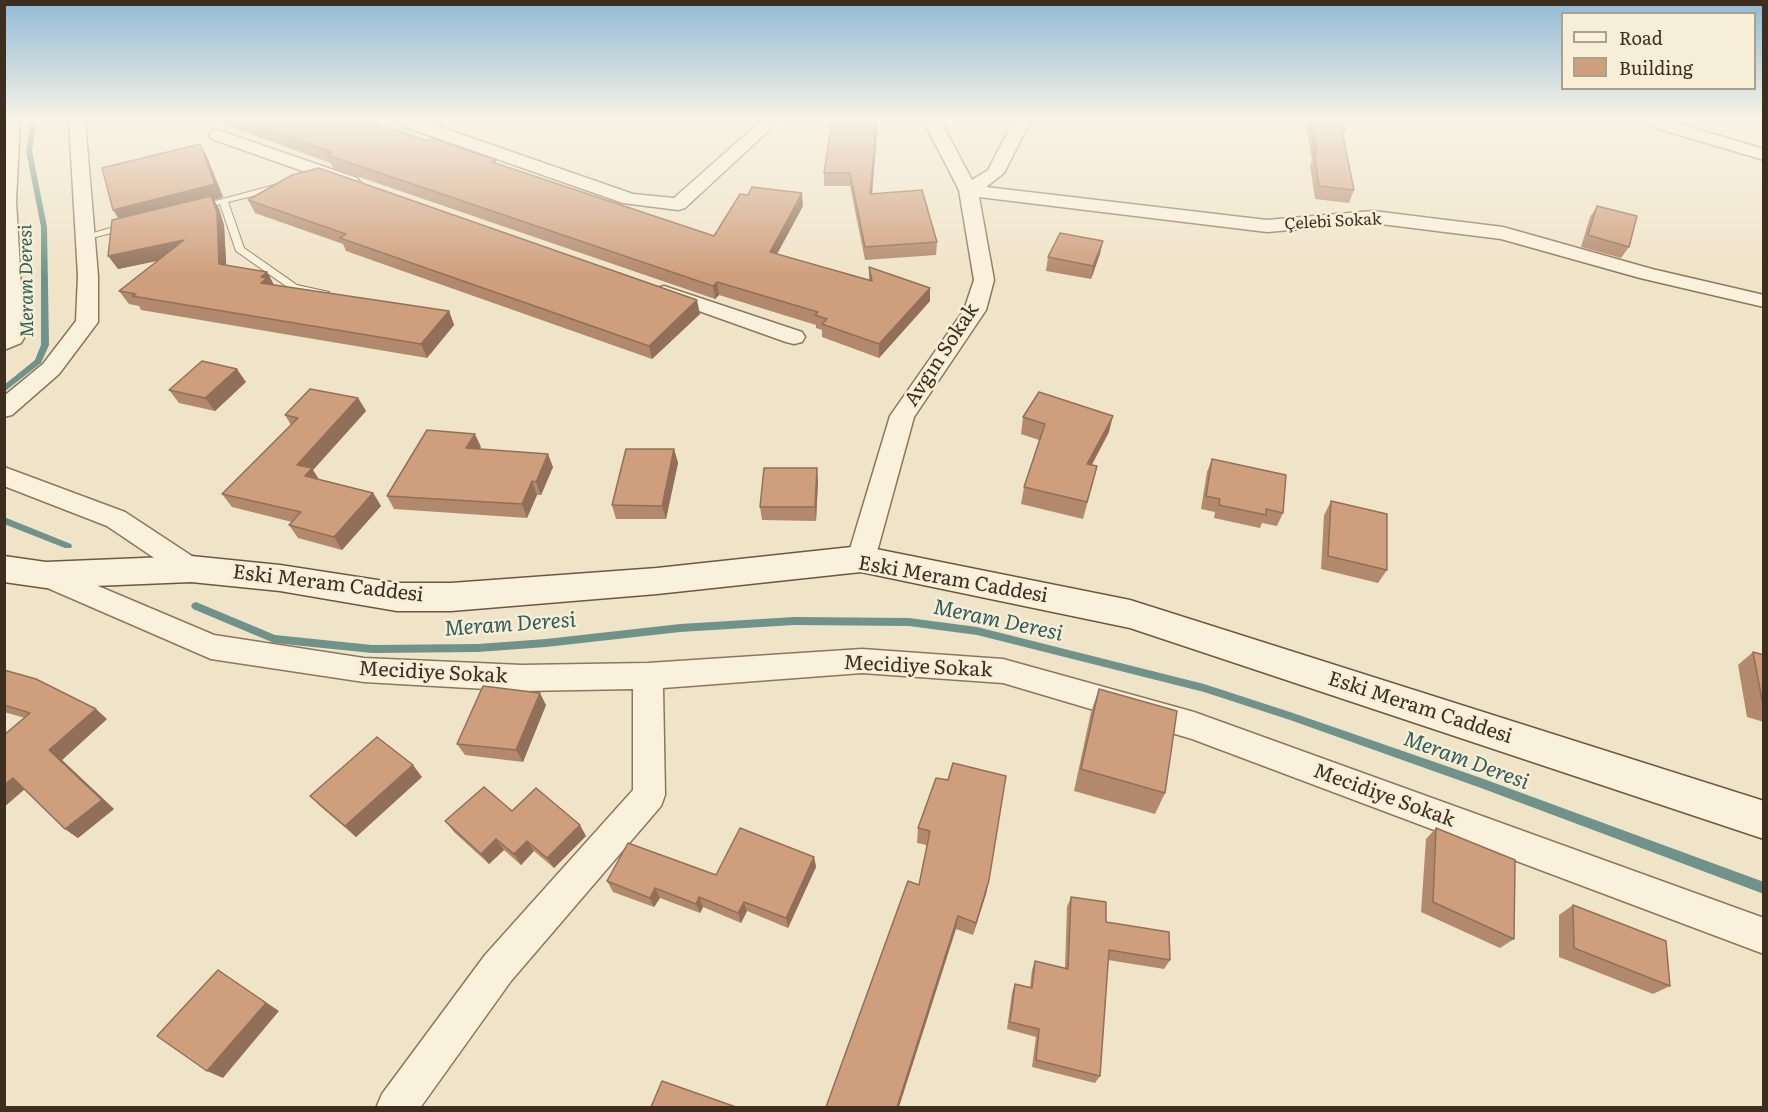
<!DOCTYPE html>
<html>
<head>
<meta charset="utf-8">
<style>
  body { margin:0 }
  #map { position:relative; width:1768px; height:1112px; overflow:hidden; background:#f0e4c8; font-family:Literata,serif }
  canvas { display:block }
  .frame { position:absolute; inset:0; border:6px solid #3d2e20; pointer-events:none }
  .legend { position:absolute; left:1561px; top:12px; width:195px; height:78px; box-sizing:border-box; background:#f7eed8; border:2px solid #ada18e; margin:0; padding:8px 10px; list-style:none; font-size:18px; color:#3d2e20 }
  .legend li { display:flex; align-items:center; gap:12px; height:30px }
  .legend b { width:30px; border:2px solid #ada18e }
</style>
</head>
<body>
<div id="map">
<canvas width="1768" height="1112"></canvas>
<div class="frame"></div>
<ul class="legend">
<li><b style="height:8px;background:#faf1dc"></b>Road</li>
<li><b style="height:16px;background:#cf9f7d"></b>Building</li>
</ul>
</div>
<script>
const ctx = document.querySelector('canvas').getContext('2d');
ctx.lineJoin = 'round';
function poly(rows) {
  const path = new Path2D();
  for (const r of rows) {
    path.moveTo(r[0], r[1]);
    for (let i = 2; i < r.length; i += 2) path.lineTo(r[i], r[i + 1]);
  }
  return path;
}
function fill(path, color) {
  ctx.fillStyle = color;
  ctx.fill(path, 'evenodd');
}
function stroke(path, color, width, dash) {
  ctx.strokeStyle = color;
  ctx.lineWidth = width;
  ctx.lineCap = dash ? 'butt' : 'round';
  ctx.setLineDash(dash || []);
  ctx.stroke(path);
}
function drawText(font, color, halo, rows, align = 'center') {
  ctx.font = font + ' Literata,serif';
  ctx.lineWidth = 5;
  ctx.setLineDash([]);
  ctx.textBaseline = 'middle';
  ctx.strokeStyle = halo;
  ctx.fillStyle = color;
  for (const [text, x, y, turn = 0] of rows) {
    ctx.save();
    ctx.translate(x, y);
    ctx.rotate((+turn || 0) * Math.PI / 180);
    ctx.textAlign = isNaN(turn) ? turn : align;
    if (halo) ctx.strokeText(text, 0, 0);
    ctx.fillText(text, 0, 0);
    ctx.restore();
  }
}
fill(poly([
  [31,120,37,120,32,151,47,227,49,345,41,363,4,392,4,385,35,360,41,345,41,227,26,151,31,120],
  [4,517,71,544,72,546,71,548,65,548,4,524,4,517],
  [196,602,275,635,372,645,478,644,546,639,680,624,794,617,909,618,977,627,1204,684,1290,712,1481,778,1764,882,1764,894,1481,788,1290,720,1204,692,977,635,909,626,794,625,680,632,546,647,478,652,372,653,274,643,193,609,191,606,193,603,196,602]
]), '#6f938a');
const lane = poly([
  [282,183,287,186,285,188,228,202,244,248,297,285,329,292,329,296,290,289,236,251,220,204,198,210,193,207,282,183],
  [128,223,133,226,131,228,84,240,79,237,128,223]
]);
const street = poly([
  [4,120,20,120,16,201,24,338,21,343,4,350,4,120],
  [69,120,85,120,98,276,98,322,59,374,12,415,4,417,4,396,43,364,76,321,78,276,69,120],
  [395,120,420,120,633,194,674,198,762,120,780,120,685,208,678,210,623,203,397,124,395,120],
  [923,120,940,120,972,180,988,170,1014,120,1031,120,1004,173,986,187,1267,220,1373,211,1503,227,1652,269,1764,295,1764,307,1640,278,1501,239,1373,223,1267,232,979,197,994,280,986,310,914,417,875,559,871,566,861,569,851,566,847,559,890,416,964,310,974,280,959,190,923,120],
  [1640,120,1666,120,1764,149,1764,160,1642,124,1640,120],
  [218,130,357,178,360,182,357,186,351,188,345,186,212,139,209,135,212,131,218,130],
  [664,286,802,332,805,337,802,342,794,344,786,342,657,296,654,292,657,288,664,286],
  [4,467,125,512,201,562,205,569,201,576,191,580,181,576,107,526,4,486,4,467],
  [46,564,214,635,364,658,522,665,648,663,862,649,1003,659,1194,712,1764,918,1764,954,1192,739,1003,683,862,673,663,688,665,795,661,806,511,981,420,1108,376,1108,382,1094,485,955,633,790,633,689,522,691,364,682,211,659,36,583,32,575,36,567,46,564]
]);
const secondary = poly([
  [861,546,1130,600,1764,801,1764,839,1130,628,861,572,657,594,451,611,397,611,280,591,191,582,46,588,4,582,4,556,46,562,191,556,280,565,397,583,451,583,657,568,861,546]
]);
stroke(lane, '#8d765c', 2);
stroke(street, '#8d765c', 3);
stroke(secondary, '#6f573f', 3);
fill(lane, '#faf1dc');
fill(street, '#faf1dc');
fill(secondary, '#faf1dc');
fill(poly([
  [220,120,366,120,714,236,803,206,777,254,869,280,869,267,930,301,879,358,822,337,822,330,816,328,816,325,719,295,715,299,333,168,331,163,222,124],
  [877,120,877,131,872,194,937,242,936,255,865,260,850,186,824,186,824,173],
  [1305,120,1342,120,1345,131,1343,135,1354,190,1349,203,1315,199,1310,165,1312,160],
  [200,144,207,157,223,197,214,200,219,209,224,225,226,265,267,272,274,285,449,311,454,325,427,358,141,310,139,306,129,304,119,291,158,261,118,269,118,218],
  [248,200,700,314,652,359,346,251,343,244,255,213],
  [1597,206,1629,247,1621,258,1581,247,1590,217],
  [1100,254,1091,279,1046,271,1048,257],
  [246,382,215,411,179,403,169,390],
  [358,398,366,411,313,470,319,479,373,493,381,506,342,550,298,538,289,525,292,522,232,507,222,494,291,425,285,415],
  [1023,417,1109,432,1092,465,1093,483,1083,519,1021,504,1024,487,1039,440,1021,434],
  [481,447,479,449,553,467,541,495,537,495,527,518,394,509,387,496],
  [674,449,678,463,666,519,616,519,612,505],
  [1212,459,1283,513,1277,526,1262,523,1260,528,1214,518,1215,512,1201,509,1207,472],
  [818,481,816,521,762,520,760,507],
  [1331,501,1387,570,1378,583,1321,569,1324,515],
  [1753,652,1764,655,1764,722,1747,717,1738,665],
  [4,670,107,719,62,760,114,809,78,838,65,829,25,789,4,807,4,735,25,718,4,712],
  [1099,689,1165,793,1155,814,1074,791,1091,712],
  [546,705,523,762,465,755,457,744],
  [422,777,356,837,321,807,310,796],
  [936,778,989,880,986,894,973,935,956,929,919,885,927,845,917,843,918,828],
  [512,811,586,836,554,868,534,851,521,865,504,850,489,864,454,832,445,821],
  [1436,828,1514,939,1500,948,1421,912,1426,839],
  [814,857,816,867,788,928,747,911,741,923,703,907,700,913,660,898,654,907,613,892,607,881,716,875],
  [1071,897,1106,922,1170,960,1164,969,1108,960,1100,1076,1095,1083,1032,1067,1036,1037,1007,1029,1012,993,1015,984,1030,987,1032,970,1035,961,1065,968,1067,907],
  [1573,905,1670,986,1653,994,1559,957,1559,915]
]), '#b2896c');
fill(poly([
  [877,120,877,131,871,207,870,194],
  [200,144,207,157,223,197,214,200,219,209,224,225,227,277,219,264,217,212,122,224,113,210],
  [802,193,803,206,771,265,770,252],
  [184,240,192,253,118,269,108,256],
  [1103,241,1100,254,1091,279,1093,266],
  [267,272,274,285,261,283,261,277],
  [717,282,719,295,715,299,713,286],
  [930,288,930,301,879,358,879,344],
  [697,300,700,314,652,359,649,346],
  [449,311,454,325,427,358,421,344],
  [237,369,246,382,215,411,205,398],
  [358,398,366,411,313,470,320,482,314,489,297,465],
  [1113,416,1109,432,1083,480,1087,464],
  [475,434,481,447,472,462,466,448],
  [674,449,678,463,666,519,662,506],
  [548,454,553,467,541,495,536,482],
  [817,468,818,481,816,521,815,507],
  [532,481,537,495,527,518,522,504],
  [373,493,381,506,342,550,334,537],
  [540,693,546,705,523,762,516,750],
  [96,709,107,719,62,760,114,809,78,838,65,829,49,750],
  [413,765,422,777,356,837,345,826],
  [13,778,27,787,4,807,4,785],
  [580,825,586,836,554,868,547,858],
  [496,839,504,850,489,864,481,854],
  [527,841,534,851,521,865,514,854],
  [814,857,816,867,788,928,786,918],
  [989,880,986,894,973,935,976,923],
  [655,888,660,898,654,907,650,898],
  [699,897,703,907,700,913,696,904],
  [744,902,747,911,741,923,738,913],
  [958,916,956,929,899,1107,897,1107],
  [218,970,279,1011,223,1078,207,1071]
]), '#916f58');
const building = poly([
  [241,120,366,120,428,141,432,138,496,160,492,162,714,236,740,194,748,195,752,187,802,193,770,252,872,281,869,267,930,288,879,344,822,324,827,319,815,315,818,312,717,282,713,286,327,155,332,152,241,120],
  [832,120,877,120,870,194,922,190,937,242,865,247,850,173,824,173,832,120],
  [1311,120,1342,120,1345,131,1342,131,1354,190,1319,186,1314,153,1317,153,1311,120],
  [200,144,215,184,113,210,102,168,200,144],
  [319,168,697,300,649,346,340,238,346,234,248,200,292,175,319,168],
  [211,196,217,212,219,264,267,272,261,277,267,278,261,283,449,311,421,344,132,296,136,294,119,291,184,240,108,256,112,220,211,196],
  [1597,206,1637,216,1629,247,1588,235,1597,206],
  [1060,233,1103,241,1093,266,1048,257,1060,233],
  [202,361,237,369,205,398,169,390,202,361],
  [310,389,358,398,297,465,312,468,305,476,373,493,334,537,289,525,301,512,222,494,298,418,285,415,310,389],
  [1039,392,1113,416,1087,464,1097,466,1087,502,1024,487,1045,424,1023,417,1039,392],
  [427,430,475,434,466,448,548,454,536,482,532,481,522,504,387,496,427,430],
  [626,449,674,449,662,506,612,505,626,449],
  [1212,459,1286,475,1283,513,1266,509,1266,515,1219,505,1220,499,1206,496,1212,459],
  [764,468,817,468,815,507,760,507,764,468],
  [1331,501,1387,514,1387,570,1328,556,1331,501],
  [1753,652,1764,655,1764,705,1763,705,1753,652],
  [4,670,36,679,96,709,49,750,102,800,65,829,13,778,4,785,4,735,30,713,4,705,4,670],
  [483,686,540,693,516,750,457,744,483,686],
  [1099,689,1177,711,1165,793,1081,769,1099,689],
  [377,737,413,765,345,826,310,796,377,737],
  [953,763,1006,776,989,880,976,923,958,916,897,1107,826,1107,908,881,919,885,930,831,918,828,936,778,948,780,953,763],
  [484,787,512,811,536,788,580,825,547,858,527,841,514,854,496,839,481,854,445,821,484,787],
  [740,828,814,857,786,918,744,902,738,913,699,897,696,904,655,888,650,898,607,881,628,843,716,875,740,828],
  [1436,828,1515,860,1514,939,1433,902,1436,828],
  [1071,897,1106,902,1106,922,1169,932,1170,960,1109,950,1100,1076,1036,1060,1039,1029,1010,1022,1015,984,1032,988,1035,961,1068,969,1071,897],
  [1573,905,1666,941,1670,986,1574,948,1573,905],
  [218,970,266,1003,207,1071,157,1036,218,970],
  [662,1081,736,1107,651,1107,662,1081]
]);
fill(building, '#cf9f7d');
stroke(building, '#916f58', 1.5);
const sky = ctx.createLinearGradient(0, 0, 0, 276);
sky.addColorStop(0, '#8fbad6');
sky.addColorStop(0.43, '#f8f3e6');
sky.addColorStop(1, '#f8f3e600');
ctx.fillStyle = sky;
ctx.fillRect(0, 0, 1768, 276);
drawText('16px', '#3d2e20', '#f7eed8', [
  ["Çelebi Sokak",1333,222,-3]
]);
drawText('italic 18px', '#2f5d5a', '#f7eed8', [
  ["Meram Deresi",27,281,-91]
]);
drawText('20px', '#3d2e20', '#f7eed8', [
  ["Avgın Sokak",942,355,-57],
  ["Eski Meram Caddesi",953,580,10],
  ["Eski Meram Caddesi",328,584,7],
  ["Mecidiye Sokak",918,667,3],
  ["Mecidiye Sokak",433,673,3],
  ["Eski Meram Caddesi",1420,708,18],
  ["Mecidiye Sokak",1384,796,20]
]);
drawText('italic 21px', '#2f5d5a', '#f7eed8', [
  ["Meram Deresi",998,621,12],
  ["Meram Deresi",510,625,-4],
  ["Meram Deresi",1466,761,20]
]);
</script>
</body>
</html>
